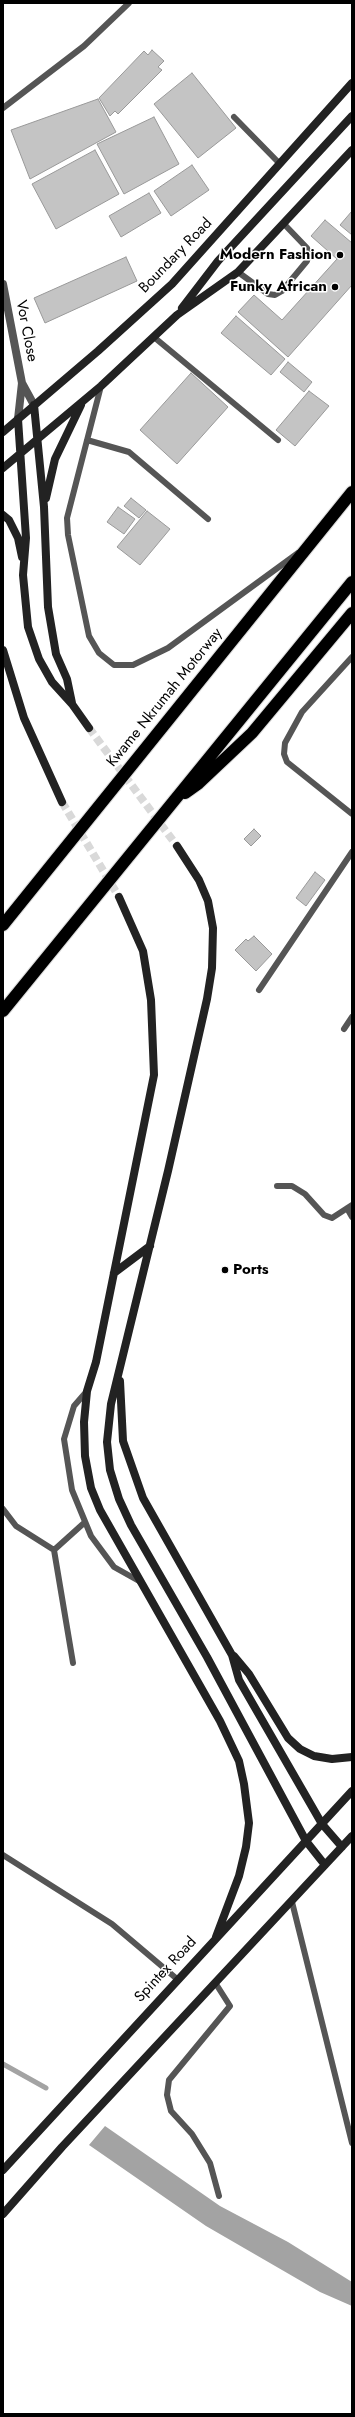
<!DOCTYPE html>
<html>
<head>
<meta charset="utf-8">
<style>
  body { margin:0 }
  #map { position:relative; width:355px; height:2417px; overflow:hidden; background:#fff; font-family:Jost,sans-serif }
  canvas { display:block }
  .frame { position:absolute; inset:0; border:4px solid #000; pointer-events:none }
</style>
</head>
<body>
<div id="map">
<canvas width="355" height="2417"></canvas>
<div class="frame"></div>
</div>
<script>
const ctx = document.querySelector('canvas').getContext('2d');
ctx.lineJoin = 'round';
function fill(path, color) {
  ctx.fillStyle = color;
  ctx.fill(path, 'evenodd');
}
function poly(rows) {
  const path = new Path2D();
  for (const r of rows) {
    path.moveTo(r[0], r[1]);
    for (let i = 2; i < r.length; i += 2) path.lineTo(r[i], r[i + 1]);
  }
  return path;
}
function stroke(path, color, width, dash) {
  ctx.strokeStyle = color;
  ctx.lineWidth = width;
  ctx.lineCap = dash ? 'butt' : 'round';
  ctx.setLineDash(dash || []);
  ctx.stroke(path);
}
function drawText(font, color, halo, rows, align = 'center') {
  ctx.font = font + ' Jost,sans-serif';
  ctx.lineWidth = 3;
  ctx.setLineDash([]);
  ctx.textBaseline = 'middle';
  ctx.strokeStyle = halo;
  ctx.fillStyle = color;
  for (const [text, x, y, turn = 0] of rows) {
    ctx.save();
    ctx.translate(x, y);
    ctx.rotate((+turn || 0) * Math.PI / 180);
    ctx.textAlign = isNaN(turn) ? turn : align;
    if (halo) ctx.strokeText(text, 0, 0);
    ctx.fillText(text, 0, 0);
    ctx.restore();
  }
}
fill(poly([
  [105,2126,220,2206,288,2242,352,2282,352,2306,320,2292,206,2226,89,2145]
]), '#a3a3a3');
stroke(poly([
  [3,2064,46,2088]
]), '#a3a3a3', 5);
const building = poly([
  [152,50,164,61,158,67,162,70,118,114,115,111,110,116,99,98,144,51,148,55,152,50],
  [192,73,236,128,198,158,154,104,192,73],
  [98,99,116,132,30,179,11,130,98,99],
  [154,117,179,164,124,194,97,144,154,117],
  [95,150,119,194,56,229,32,184,95,150],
  [192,165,209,190,171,216,154,191,192,165],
  [149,193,161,213,121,237,109,216,149,193],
  [352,211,352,235,340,225,352,211],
  [325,220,352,243,352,285,288,357,238,312,254,295,282,320,337,259,311,236,325,220],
  [126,257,137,281,45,323,34,298,126,257],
  [236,316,285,359,271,375,221,333,236,316],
  [288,362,312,382,304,392,280,372,288,362],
  [191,373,228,407,177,464,140,430,191,373],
  [309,391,329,406,295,446,276,430,309,391],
  [131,498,146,510,139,518,124,506,131,498],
  [118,507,135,519,124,534,107,522,118,507],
  [147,511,170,529,140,565,117,547,147,511],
  [254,829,261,836,251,846,244,839,254,829],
  [315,872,325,880,306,906,296,898,315,872],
  [254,936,272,954,256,971,235,950,246,939,248,941,254,936]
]);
fill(building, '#c4c4c4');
stroke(building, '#999', 1);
stroke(poly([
  [89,728,177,846],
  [62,802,119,897]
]), '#d9d9d9', 8, [8, 4]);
const motorway = poly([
  [185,793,199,783,252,733,352,613],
  [3,925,352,492],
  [3,1011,352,582]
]);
stroke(motorway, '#dbdbdb', 14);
stroke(poly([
  [3,108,84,46,129,3],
  [234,117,280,164],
  [238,272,268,294,275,295,282,291,307,261,309,254,307,248,284,224],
  [155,338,278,440],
  [101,386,67,518,68,535,89,636,99,653,114,665,133,665,168,648,298,553],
  [87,440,129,452,208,519],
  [352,657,302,712,285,743,284,754,287,762,352,814],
  [259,990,352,852],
  [344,1029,352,1017],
  [277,1186,292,1186,305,1194,324,1215,332,1218,352,1205],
  [348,1210,352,1217],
  [87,1391,74,1406,64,1439,72,1490,91,1536,114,1567,139,1581],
  [3,1509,16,1526,54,1550],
  [73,1663,54,1550,84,1523],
  [3,1855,112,1924,177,1979],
  [292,1902,352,2143],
  [216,1984,230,2006,169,2080,167,2095,171,2111,192,2134,210,2163,219,2196]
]), '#555', 6);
stroke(poly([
  [3,284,22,383,18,419],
  [22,383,34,405]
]), '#555', 8);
stroke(poly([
  [182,308,218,261,352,116],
  [34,405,44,507,48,607,56,654,67,679,72,703],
  [18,419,26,538,23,575,28,627,39,659,52,682,72,704,89,728],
  [3,432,98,351,172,284,352,83],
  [3,468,101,386,177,315,238,272,352,150],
  [46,498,55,459,81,405],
  [3,515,9,520,18,538,22,557],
  [3,650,24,718,62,802],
  [177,846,199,880,208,901,213,928,212,968,207,999,168,1171,111,1404,107,1442,110,1470,119,1499,131,1525,207,1657,306,1841,325,1865],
  [119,897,143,951,151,1000,154,1075,96,1362,87,1391,84,1422,85,1456,91,1488,100,1510,220,1721,239,1761,244,1784,249,1823,246,1847,239,1876,216,1937],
  [114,1273,150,1246],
  [120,1381,123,1441,143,1498,232,1655,239,1680,322,1824,342,1847],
  [234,1656,249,1674,288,1738,300,1749,314,1756,332,1759,352,1757],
  [3,2170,352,1791],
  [3,2214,62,2147,352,1836]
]), '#222', 8);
stroke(motorway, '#000', 12);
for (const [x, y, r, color] of [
  [340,255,4,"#000"],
  [335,287,4,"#000"],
  [225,1270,4,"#000"]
]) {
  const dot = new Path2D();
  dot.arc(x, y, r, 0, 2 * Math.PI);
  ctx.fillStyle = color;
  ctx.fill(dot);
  stroke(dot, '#fff', 1.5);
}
drawText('bold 15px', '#000', '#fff', [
  ["Modern Fashion",332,255],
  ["Funky African",327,287],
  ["Ports",233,1270,"left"]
], 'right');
drawText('15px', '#000', '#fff', [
  ["Boundary Road",176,256,-46],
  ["Vor Close",26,331,79],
  ["Kwame Nkrumah Motorway",165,698,-51],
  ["Spintex Road",166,1970,-47]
]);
</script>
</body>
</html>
